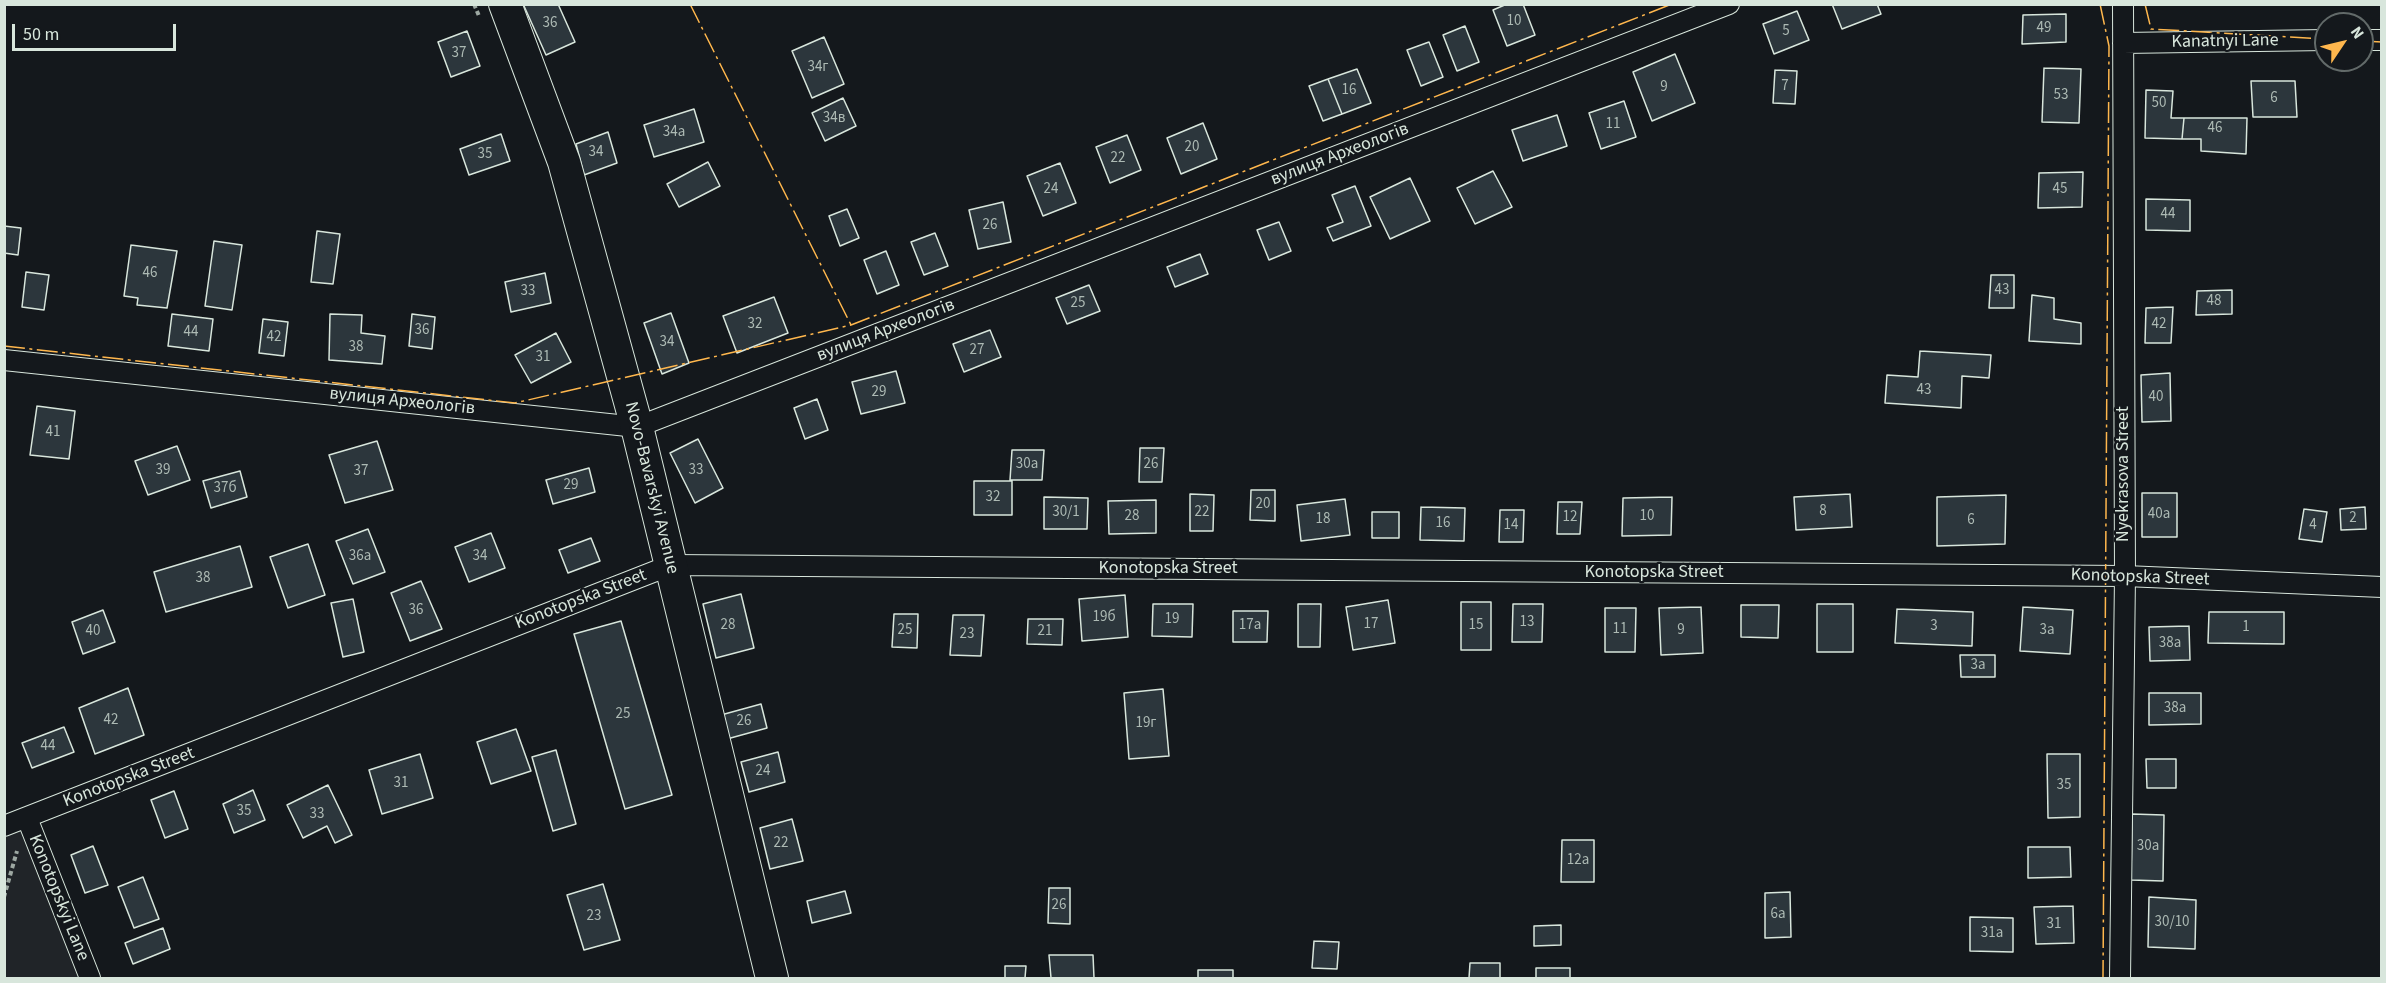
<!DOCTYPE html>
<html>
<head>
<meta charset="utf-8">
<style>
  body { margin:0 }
  #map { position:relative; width:2386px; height:983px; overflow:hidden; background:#14181c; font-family:"Source Sans 3",sans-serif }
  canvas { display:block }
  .frame { position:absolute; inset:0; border:6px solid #d8e6dc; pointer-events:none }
  .north { position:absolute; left:2314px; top:12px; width:60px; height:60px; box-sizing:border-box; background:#14181c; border:2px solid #626a69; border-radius:50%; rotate:55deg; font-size:16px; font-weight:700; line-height:24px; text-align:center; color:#d8e6dc }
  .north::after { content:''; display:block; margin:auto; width:21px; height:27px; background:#ffb74d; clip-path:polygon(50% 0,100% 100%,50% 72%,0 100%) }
  .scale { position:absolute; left:12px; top:24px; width:164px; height:27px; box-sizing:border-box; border:3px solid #d8e6dc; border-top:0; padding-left:8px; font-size:18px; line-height:21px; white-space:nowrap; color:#d8e6dc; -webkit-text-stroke:4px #14181c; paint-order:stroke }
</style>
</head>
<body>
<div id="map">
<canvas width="2386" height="983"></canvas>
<div class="frame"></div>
<div class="north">N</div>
<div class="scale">50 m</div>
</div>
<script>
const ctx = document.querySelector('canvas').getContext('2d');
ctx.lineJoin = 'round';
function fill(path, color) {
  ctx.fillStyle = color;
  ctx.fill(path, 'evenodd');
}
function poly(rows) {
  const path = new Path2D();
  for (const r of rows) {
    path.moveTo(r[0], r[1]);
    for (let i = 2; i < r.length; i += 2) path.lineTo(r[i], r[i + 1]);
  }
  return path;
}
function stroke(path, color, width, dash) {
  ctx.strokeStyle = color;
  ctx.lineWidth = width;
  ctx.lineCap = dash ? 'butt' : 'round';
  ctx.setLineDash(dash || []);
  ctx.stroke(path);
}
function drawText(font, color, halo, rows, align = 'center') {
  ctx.font = font + ' "Source Sans 3",sans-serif';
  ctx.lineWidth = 4.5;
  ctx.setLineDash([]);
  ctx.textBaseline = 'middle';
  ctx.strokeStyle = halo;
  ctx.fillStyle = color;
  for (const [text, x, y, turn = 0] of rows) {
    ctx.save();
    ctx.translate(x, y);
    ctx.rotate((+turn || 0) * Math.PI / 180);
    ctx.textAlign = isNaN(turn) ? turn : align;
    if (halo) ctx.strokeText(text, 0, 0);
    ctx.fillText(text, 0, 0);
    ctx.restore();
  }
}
const green = poly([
  [27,818,90,978,5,978,5,826,27,818]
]);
fill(green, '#202428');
stroke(green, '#939e99', 1.5);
const building = poly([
  [527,4,558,4,575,42,546,55,524,6,527,4],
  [1507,4,1523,4,1535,35,1507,46,1493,10,1507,4],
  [1832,4,1877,4,1881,14,1842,29,1832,4],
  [1797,11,1809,40,1774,54,1763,24,1797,11],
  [2066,14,2066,42,2022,44,2023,15,2066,14],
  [1465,26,1479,62,1457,71,1443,35,1465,26],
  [467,31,480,66,451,77,438,42,467,31],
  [824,37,844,84,812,98,792,51,824,37],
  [1429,42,1443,77,1421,86,1407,50,1429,42],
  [1675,54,1695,103,1652,121,1633,72,1675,54],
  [2044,68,2081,69,2079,123,2042,122,2044,68],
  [1357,69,1371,103,1342,114,1328,79,1357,69],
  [1775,70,1797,71,1795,104,1773,103,1775,70],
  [1328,79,1342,114,1323,121,1309,86,1328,79],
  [2251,81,2295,81,2297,117,2253,117,2251,81],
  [2146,90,2173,91,2171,118,2184,118,2182,139,2145,138,2146,90],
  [843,98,856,126,825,141,812,113,843,98],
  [1624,101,1636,137,1601,149,1589,113,1624,101],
  [694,109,704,142,654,157,644,125,694,109],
  [1557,115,1567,146,1523,161,1512,130,1557,115],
  [2184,118,2247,118,2246,154,2201,151,2201,139,2182,139,2184,118],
  [1203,123,1217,159,1181,174,1167,138,1203,123],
  [608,132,617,163,584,175,576,144,608,132],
  [501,134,510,161,469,175,460,149,501,134],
  [1127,135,1141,170,1110,183,1096,147,1127,135],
  [708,162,720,186,679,207,667,184,708,162],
  [1060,163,1076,203,1043,216,1027,176,1060,163],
  [1493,171,1512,207,1475,224,1457,188,1493,171],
  [2083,172,2082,207,2038,208,2039,173,2083,172],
  [1410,178,1430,221,1390,239,1370,197,1410,178],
  [1355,186,1371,226,1333,241,1327,228,1343,222,1332,195,1355,186],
  [2146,199,2190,200,2190,231,2146,230,2146,199],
  [1003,202,1011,242,978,249,969,210,1003,202],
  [847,209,859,238,840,246,829,216,847,209],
  [1279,222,1291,251,1269,260,1257,230,1279,222],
  [4,226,21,228,18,255,4,253,4,226],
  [317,231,340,234,333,284,311,282,317,231],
  [935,233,948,266,924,275,911,242,935,233],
  [214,241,242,245,232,310,205,306,214,241],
  [131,245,177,251,167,308,137,305,138,298,124,296,131,245],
  [886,251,899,285,877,294,864,260,886,251],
  [1200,254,1208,274,1175,287,1167,267,1200,254],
  [26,272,49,275,44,310,22,307,26,272],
  [545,273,551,303,511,312,505,282,545,273],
  [1991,275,2014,275,2014,308,1989,308,1991,275],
  [1089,285,1100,311,1067,324,1056,298,1089,285],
  [2232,290,2232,314,2196,315,2197,291,2232,290],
  [2032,295,2054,298,2054,319,2081,323,2081,344,2029,341,2032,295],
  [774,297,788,333,737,353,723,316,774,297],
  [2173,307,2171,343,2145,343,2146,308,2173,307],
  [671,313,689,363,662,374,644,323,671,313],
  [172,314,213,319,209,351,168,346,172,314],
  [330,314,362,315,361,333,385,336,382,364,329,360,330,314],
  [412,314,435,317,432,349,409,346,412,314],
  [263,319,288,322,284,356,259,353,263,319],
  [990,330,1001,357,964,372,953,344,990,330],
  [556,333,571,362,531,383,515,355,556,333],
  [1920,351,1991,355,1989,378,1962,376,1961,408,1885,403,1887,375,1918,377,1920,351],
  [896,371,905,403,861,414,852,382,896,371],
  [2170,373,2171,421,2142,422,2141,375,2170,373],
  [817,399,828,430,805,439,794,408,817,399],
  [37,406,75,411,69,459,30,455,37,406],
  [698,439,723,488,695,503,670,453,698,439],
  [377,441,393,490,345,503,329,455,377,441],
  [177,446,190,480,148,495,135,461,177,446],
  [1140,448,1164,448,1162,482,1139,482,1140,448],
  [1012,450,1044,450,1042,480,1010,480,1012,450],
  [589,468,595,492,553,504,546,480,589,468],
  [240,471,247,497,211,508,203,481,240,471],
  [974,481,1012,481,1012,515,974,515,974,481],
  [1251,490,1275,490,1275,521,1250,520,1251,490],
  [2142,493,2177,493,2177,537,2142,537,2142,493],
  [1190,494,1214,495,1213,531,1190,531,1190,494],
  [1850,494,1852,527,1796,530,1794,497,1850,494],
  [2006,495,2005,544,1937,546,1937,497,2006,495],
  [1044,497,1088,498,1087,529,1044,529,1044,497],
  [1672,497,1671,535,1622,536,1623,498,1672,497],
  [1345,499,1350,535,1301,541,1297,505,1345,499],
  [1156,500,1156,533,1109,534,1108,501,1156,500],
  [1558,502,1582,502,1580,534,1557,534,1558,502],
  [1421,507,1465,508,1464,541,1420,540,1421,507],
  [2365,507,2366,529,2341,530,2340,509,2365,507],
  [2304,509,2327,512,2322,542,2299,539,2304,509],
  [1500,510,1524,510,1523,542,1499,542,1500,510],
  [1372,512,1399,512,1399,538,1372,538,1372,512],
  [368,529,385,572,353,584,336,541,368,529],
  [491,533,505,568,469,582,455,547,491,533],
  [591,538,600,561,568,573,559,550,591,538],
  [308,544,325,595,288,608,270,557,308,544],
  [240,546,252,587,166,612,154,572,240,546],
  [421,581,442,629,410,641,391,593,421,581],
  [741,594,754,648,716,658,703,604,741,594],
  [1125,595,1128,637,1082,641,1079,599,1125,595],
  [353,599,364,652,343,657,331,603,353,599],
  [1388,600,1395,643,1353,650,1346,607,1388,600],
  [1461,602,1491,602,1491,650,1461,650,1461,602],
  [1153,604,1193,604,1192,637,1152,636,1153,604],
  [1298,604,1321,604,1320,647,1298,647,1298,604],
  [1513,604,1543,604,1542,642,1512,642,1513,604],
  [1817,604,1853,604,1853,652,1817,652,1817,604],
  [1741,605,1779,605,1778,638,1741,637,1741,605],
  [1701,607,1703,653,1661,655,1659,608,1701,607],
  [2023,607,2073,610,2070,654,2020,651,2023,607],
  [1605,608,1636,608,1635,652,1605,652,1605,608],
  [1897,609,1973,612,1972,646,1895,643,1897,609],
  [103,610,115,642,83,654,72,622,103,610],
  [1233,611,1268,611,1267,642,1233,642,1233,611],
  [2209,612,2284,612,2284,644,2208,643,2209,612],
  [894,614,918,614,917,648,892,647,894,614],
  [953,615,984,615,981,656,950,655,953,615],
  [1028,619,1063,619,1062,645,1027,644,1028,619],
  [621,621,672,795,625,809,574,634,621,621],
  [2189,626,2190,660,2150,661,2149,627,2189,626],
  [1960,655,1995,655,1995,677,1961,677,1960,655],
  [128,688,144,735,95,754,79,708,128,688],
  [1163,689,1169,756,1129,759,1124,693,1163,689],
  [2149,693,2201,693,2201,724,2149,725,2149,693],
  [761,704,767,728,727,739,721,715,761,704],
  [64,727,74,752,32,768,22,743,64,727],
  [516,729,531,771,491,784,477,742,516,729],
  [556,750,576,824,553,831,532,757,556,750],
  [778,752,785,782,749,792,741,762,778,752],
  [420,754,433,798,382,814,369,770,420,754],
  [2047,754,2080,754,2080,817,2048,818,2047,754],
  [2146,759,2176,759,2176,788,2147,788,2146,759],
  [328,785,352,835,335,843,327,826,303,838,287,805,328,785],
  [253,790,265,820,234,833,223,804,253,790],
  [174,791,188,829,165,838,151,800,174,791],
  [2132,814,2164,815,2163,881,2131,880,2132,814],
  [792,819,803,861,770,869,760,828,792,819],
  [1562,840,1594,840,1594,882,1561,882,1562,840],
  [93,846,108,885,85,893,71,855,93,846],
  [2028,847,2070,847,2071,877,2028,878,2028,847],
  [143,877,159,919,134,928,118,887,143,877],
  [603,884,620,940,584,950,567,895,603,884],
  [1049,888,1070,888,1070,924,1048,923,1049,888],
  [845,891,851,913,812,923,807,901,845,891],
  [1790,892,1791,937,1765,938,1765,893,1790,892],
  [2149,897,2196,900,2195,949,2148,947,2149,897],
  [2073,906,2074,943,2036,944,2034,907,2073,906],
  [1970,917,2013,918,2013,952,1970,951,1970,917],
  [1561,925,1561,945,1534,946,1534,926,1561,925],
  [163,928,170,949,133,964,125,943,163,928],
  [1314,941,1339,942,1337,969,1312,968,1314,941],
  [1049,955,1093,955,1094,978,1051,978,1049,955],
  [1470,963,1500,963,1500,978,1469,978,1470,963],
  [1005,966,1026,966,1025,978,1005,978,1005,966],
  [1536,968,1570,968,1570,978,1536,978,1536,968],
  [1198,970,1233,970,1233,978,1198,978,1198,970]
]);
fill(building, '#2c363c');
stroke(building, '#d8e6dc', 1.5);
const street = poly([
  [2362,40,2382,40],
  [2123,43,2326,40],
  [4,360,637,427,1729,4],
  [27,818,90,978],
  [4,826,671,565,2125,576,2382,587],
  [2120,978,2125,576,2123,4]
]);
const primary = poly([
  [505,4,564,162,637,427,772,978]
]);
stroke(street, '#d8e6dc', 22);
stroke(primary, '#d8e6dc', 34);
stroke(poly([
  [474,4,479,16],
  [4,897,17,851]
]), '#9da8a2', 4, [4.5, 3]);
stroke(street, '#14181c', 20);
stroke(primary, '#14181c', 32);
stroke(poly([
  [690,4,851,325],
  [2100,4,2109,46,2103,978],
  [2145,4,2151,29,2326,39],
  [2362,41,2382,42],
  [4,346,515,403,851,325,1672,4]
]), '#ffb74d', 1.5, [21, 4.5, 3, 4.5]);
drawText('15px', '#adbab4', null, [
  ["10",1514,22],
  ["36",550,24],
  ["49",2044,29],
  ["5",1786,32],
  ["37",459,54],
  ["34г",818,68],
  ["7",1785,87],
  ["9",1664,88],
  ["16",1349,91],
  ["53",2061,96],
  ["6",2274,99],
  ["50",2159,104],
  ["34в",834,119],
  ["11",1613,125],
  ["46",2215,129],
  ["34а",674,133],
  ["20",1192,148],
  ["34",596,153],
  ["35",485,155],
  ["22",1118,159],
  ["24",1051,190],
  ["45",2060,190],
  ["44",2168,215],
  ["26",990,226],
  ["46",150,274],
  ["43",2002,291],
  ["33",528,292],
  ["48",2214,302],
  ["25",1078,304],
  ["32",755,325],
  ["42",2159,325],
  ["36",422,331],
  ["44",191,333],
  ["42",274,338],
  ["34",667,343],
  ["38",356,348],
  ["27",977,351],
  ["31",543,358],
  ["43",1924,391],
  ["29",879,393],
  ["40",2156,398],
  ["41",53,433],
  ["30а",1027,465],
  ["26",1151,465],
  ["39",163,471],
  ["33",696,471],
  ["37",361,472],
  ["29",571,486],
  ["37б",225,489],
  ["32",993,498],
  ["20",1263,505],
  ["8",1823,512],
  ["30/1",1066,513],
  ["22",1202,513],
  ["40а",2159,515],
  ["28",1132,517],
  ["10",1647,517],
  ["12",1570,518],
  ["2",2353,519],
  ["18",1323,520],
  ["6",1971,521],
  ["16",1443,524],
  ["14",1511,526],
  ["4",2313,526],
  ["36а",360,557],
  ["34",480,557],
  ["38",203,579],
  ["36",416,611],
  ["19б",1104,618],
  ["19",1172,620],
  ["13",1527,623],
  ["17",1371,625],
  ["28",728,626],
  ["17а",1250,626],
  ["15",1476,626],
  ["3",1934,627],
  ["1",2246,628],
  ["11",1620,630],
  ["25",905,631],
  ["9",1681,631],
  ["3а",2047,631],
  ["40",93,632],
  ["21",1045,632],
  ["23",967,635],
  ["38а",2170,644],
  ["3а",1978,666],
  ["38а",2175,709],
  ["25",623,715],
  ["42",111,721],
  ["26",744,722],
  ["19г",1146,724],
  ["44",48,747],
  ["24",763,772],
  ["31",401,784],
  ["35",2064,786],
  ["35",244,812],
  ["33",317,815],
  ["22",781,844],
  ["30а",2148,847],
  ["12а",1578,861],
  ["26",1059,906],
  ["6а",1778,915],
  ["23",594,917],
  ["30/10",2172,923],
  ["31",2054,925],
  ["31а",1992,934]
]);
drawText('18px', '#d8e6dc', '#14181c', [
  ["Kanatnyi Lane",2225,42,-1],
  ["вулиця Археологів",1340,155,-21],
  ["вулиця Археологів",886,331,-21],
  ["вулиця Археологів",402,402,6],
  ["Nyekrasova Street",2124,474,-90],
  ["Novo-Bavarskyi Avenue",651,488,76],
  ["Konotopska Street",1168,569],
  ["Konotopska Street",1654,573],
  ["Konotopska Street",2140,578,2],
  ["Konotopska Street",581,600,-21],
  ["Konotopska Street",129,778,-21],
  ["Konotopskyi Lane",58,898,68]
]);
</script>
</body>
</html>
